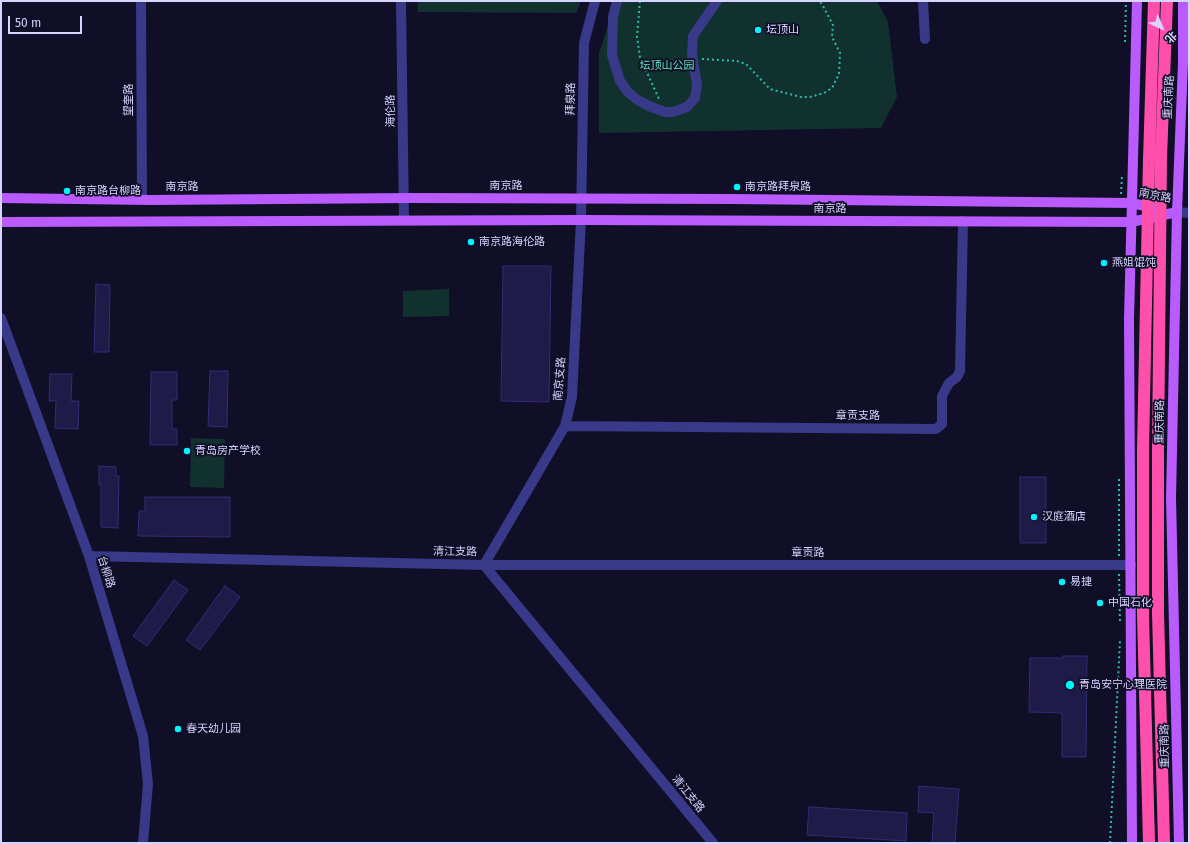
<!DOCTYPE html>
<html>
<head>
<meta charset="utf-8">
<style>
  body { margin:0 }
  #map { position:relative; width:1190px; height:844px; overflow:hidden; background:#110e27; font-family:"Fira Sans","Noto Sans SC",sans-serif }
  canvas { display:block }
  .frame { position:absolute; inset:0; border:2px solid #d7d4ff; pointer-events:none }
  .north { position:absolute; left:1142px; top:8px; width:40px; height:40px; -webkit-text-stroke:3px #110e27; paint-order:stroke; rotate:136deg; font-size:11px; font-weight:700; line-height:16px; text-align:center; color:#d7d4ff }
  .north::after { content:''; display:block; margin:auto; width:14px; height:18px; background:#d7d4ff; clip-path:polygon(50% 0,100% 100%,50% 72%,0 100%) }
  .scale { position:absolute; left:8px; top:16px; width:74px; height:18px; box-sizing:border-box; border:2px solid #d7d4ff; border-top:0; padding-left:5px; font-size:12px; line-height:14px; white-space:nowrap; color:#d7d4ff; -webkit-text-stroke:3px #110e27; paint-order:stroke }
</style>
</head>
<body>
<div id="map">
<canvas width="1190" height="844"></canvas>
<div class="frame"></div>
<div class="north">北</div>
<div class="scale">50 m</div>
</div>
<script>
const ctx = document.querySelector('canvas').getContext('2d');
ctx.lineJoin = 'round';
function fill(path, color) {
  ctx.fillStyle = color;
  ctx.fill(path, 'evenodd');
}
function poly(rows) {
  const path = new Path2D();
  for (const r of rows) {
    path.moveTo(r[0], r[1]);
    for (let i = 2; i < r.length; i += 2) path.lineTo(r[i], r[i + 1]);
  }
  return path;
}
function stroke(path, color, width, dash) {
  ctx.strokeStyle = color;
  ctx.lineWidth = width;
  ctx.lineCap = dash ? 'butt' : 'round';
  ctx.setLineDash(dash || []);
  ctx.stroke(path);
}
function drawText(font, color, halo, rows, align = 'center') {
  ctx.font = font + ' "Fira Sans","Noto Sans SC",sans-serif';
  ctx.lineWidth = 3.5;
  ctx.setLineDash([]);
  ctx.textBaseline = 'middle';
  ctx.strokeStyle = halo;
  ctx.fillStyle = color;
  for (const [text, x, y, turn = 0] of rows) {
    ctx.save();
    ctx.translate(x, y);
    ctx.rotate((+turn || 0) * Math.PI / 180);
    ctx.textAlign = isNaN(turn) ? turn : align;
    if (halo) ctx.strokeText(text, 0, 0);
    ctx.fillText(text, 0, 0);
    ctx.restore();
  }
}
fill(poly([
  [417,1,581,1,576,13,418,12],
  [616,1,877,1,888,22,897,97,881,128,599,133,599,53],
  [449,289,449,316,403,317,403,291],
  [191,438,225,439,224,488,190,487]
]), '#11312e');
const building = poly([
  [503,266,551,266,549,402,501,401,503,266],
  [96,284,110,285,109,352,94,352,96,284],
  [210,371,228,371,227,427,208,426,210,371],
  [151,372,177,372,177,400,172,400,172,429,177,429,177,445,150,445,151,372],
  [50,374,72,374,71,401,79,401,78,429,55,428,56,401,49,401,50,374],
  [99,466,116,467,116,476,119,476,118,528,101,527,101,485,99,485,99,466],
  [1020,477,1046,477,1046,543,1020,543,1020,477],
  [145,497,230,497,230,537,138,536,139,511,145,511,145,497],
  [174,580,188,590,147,646,133,636,174,580],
  [225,586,240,597,200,650,186,640,225,586],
  [1063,656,1087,656,1086,757,1062,757,1062,713,1029,712,1030,658,1063,658,1063,656],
  [919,786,959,789,955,843,932,843,934,813,918,812,919,786],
  [809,807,907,813,906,841,807,835,809,807]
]);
fill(building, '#201a49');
stroke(building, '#352b76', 1);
stroke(poly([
  [640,1,637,37,640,57,659,99],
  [1125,42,1126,1],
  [702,59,737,61,746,64,770,89,801,97,810,97,824,93,832,88,839,74,840,53,832,37,833,25,822,4,819,1],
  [1121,194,1122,174],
  [1119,556,1119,476],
  [1119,574,1120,624],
  [1110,843,1120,640]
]), '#2abdac', 2, [2, 3]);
stroke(poly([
  [141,1,142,199],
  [401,1,404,220],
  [595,1,584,43,581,220,572,397,565,426,484,565,1131,565],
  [617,1,613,17,612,55,620,81,628,92,636,99,649,106,665,112,673,112,687,107,695,98,697,85,692,55,693,36,717,1],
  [923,1,925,39],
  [1177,212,1189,213],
  [1,318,89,556,143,736,148,784,143,843],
  [565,426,936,429,942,424,942,396,949,383,957,377,960,371,963,221],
  [89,556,484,565,713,843]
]), '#383988', 10);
stroke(poly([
  [1,198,151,200,413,198,732,199,1131,203,1155,208],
  [1,222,581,220,1131,222,1177,212],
  [1132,843,1129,319,1137,1],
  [1179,843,1171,498,1177,212,1183,63,1183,1]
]), '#b95bff', 10);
stroke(poly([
  [1149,843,1143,615,1143,449,1149,159,1154,1],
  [1164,843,1158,612,1158,449,1161,158,1167,1]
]), '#ff4fad', 12);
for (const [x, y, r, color] of [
  [758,30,4,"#00f4ff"],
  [737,187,4,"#00f4ff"],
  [67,191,4,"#00f4ff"],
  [471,242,4,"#00f4ff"],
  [1104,263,4,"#00f4ff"],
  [187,451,4,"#00f4ff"],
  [1034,517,4,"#00f4ff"],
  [1062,582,4,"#00f4ff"],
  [1100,603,4,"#00f4ff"],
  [1070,685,5,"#00f4ff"],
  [178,729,4,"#00f4ff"]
]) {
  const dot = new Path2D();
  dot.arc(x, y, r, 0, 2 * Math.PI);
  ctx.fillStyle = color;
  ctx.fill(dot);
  stroke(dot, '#110e27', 1.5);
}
drawText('11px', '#d7d4ff', '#110e27', [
  ["坛顶山",766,30],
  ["南京路拜泉路",745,187],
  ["南京路台柳路",75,191],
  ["南京路海伦路",479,242],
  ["燕姐馄饨",1112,263],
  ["青岛房产学校",195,451],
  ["汉庭酒店",1042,517],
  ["易捷",1070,582],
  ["中国石化",1108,603],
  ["青岛安宁心理医院",1079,685],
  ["春天幼儿园",186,729]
], 'left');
drawText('11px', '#5be4ba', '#110e27', [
  ["坛顶山公园",667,66]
]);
drawText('11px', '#d7d4ff', '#110e27', [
  ["重庆南路",1169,97,-87],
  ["拜泉路",571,99,-89],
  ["望奎路",129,100,-90],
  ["海伦路",391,111,-91],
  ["南京路",506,186],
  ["南京路",182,187],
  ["南京路",1155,196,11],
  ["南京路",830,209],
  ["南京支路",560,379,-85],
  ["章贡支路",858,416],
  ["重庆南路",1160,422,-89],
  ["清江支路",455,552,1],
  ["章贡路",808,553],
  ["台柳路",106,572,72],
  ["重庆南路",1165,746,-91],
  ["清江支路",688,794,51]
]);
</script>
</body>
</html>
